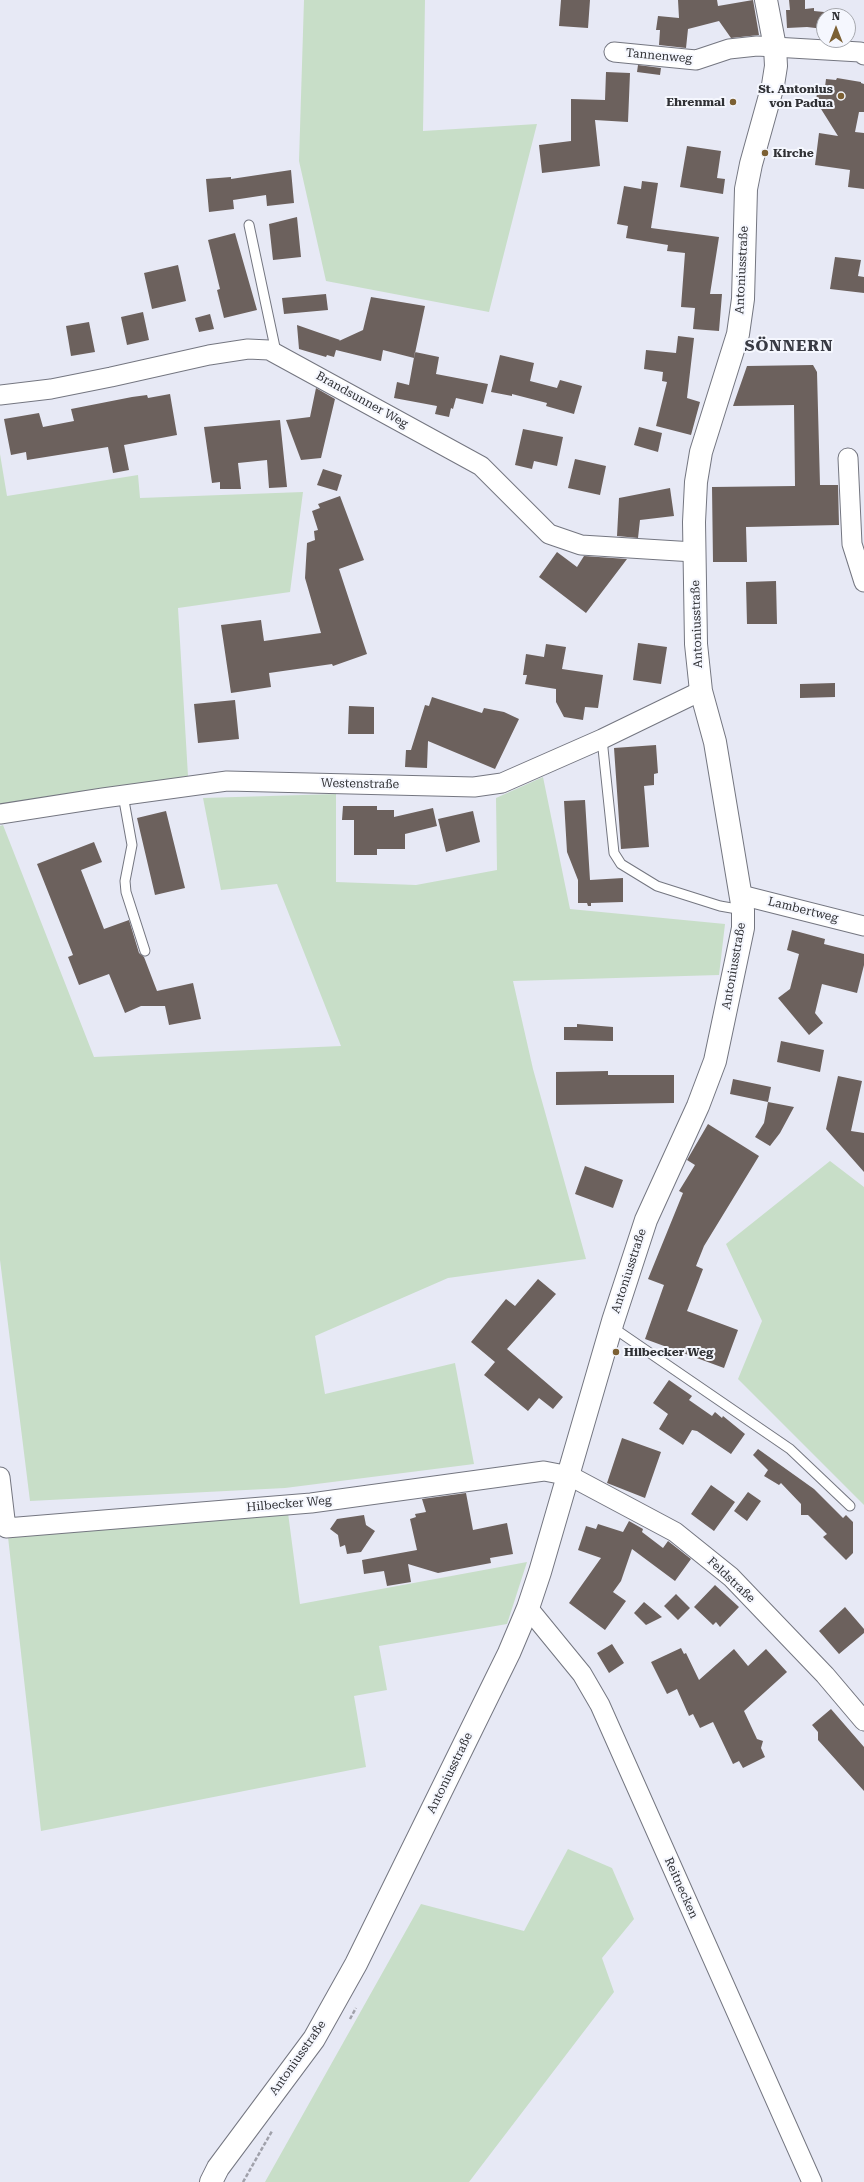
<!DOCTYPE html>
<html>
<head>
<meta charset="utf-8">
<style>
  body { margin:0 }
  #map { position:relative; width:864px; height:2182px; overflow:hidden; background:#e7e9f5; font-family:"Roboto Serif",serif }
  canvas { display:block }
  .north { position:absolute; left:816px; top:8px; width:40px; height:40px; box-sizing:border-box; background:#f5f7fe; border:1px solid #a6a8ae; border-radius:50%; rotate:0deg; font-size:11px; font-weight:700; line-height:16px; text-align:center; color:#303135 }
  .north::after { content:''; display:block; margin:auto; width:14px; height:18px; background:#7c6033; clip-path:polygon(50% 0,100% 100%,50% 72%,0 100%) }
</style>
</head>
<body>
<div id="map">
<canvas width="864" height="2182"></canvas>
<div class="north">N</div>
</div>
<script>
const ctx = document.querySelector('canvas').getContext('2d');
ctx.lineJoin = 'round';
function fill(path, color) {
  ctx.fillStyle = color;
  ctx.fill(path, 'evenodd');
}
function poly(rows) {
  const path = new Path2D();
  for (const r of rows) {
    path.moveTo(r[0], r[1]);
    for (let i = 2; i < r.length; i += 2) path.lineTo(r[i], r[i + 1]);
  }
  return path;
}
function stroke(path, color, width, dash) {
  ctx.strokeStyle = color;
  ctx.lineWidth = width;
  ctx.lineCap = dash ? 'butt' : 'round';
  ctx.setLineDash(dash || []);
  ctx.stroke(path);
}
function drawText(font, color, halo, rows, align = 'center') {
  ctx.font = font + ' "Roboto Serif",serif';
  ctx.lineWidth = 4;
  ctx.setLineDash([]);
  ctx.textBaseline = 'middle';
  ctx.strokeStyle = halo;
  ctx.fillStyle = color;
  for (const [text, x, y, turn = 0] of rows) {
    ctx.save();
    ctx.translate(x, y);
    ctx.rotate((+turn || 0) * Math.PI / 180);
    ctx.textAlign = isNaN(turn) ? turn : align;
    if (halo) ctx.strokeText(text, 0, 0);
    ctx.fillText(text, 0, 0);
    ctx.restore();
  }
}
fill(poly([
  [304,0,425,0,423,131,537,124,489,312,326,281,299,161],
  [0,454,7,496,138,475,140,498,303,492,290,592,178,608,188,776,0,806],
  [543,777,570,909,725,924,719,975,513,981,533,1069,586,1259,448,1278,315,1336,325,1394,455,1363,474,1464,285,1488,30,1501,0,1260,0,826,3,825,94,1057,341,1046,277,884,221,890,203,798,336,794,336,882,416,885,497,870,496,798],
  [830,1161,864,1187,864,1505,738,1379,762,1321,726,1244],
  [288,1513,300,1604,527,1562,507,1624,379,1646,387,1690,354,1696,366,1767,41,1831,8,1537],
  [568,1849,612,1868,634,1919,602,1958,614,1992,469,2182,265,2182,421,1904,524,1931]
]), '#c8dec8');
fill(poly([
  [561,0,590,0,588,28,559,26],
  [678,0,717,0,718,6,753,0,759,35,731,38,719,21,688,29,686,48,659,45,660,30,656,30,658,16,679,18],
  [789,0,805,0,805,9,814,8,814,11,824,12,824,29,807,27,787,28,786,10,790,10],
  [638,65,661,68,660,75,637,72],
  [606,72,630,73,628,122,595,120,600,166,542,173,539,145,571,141,571,99,605,100],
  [837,78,861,82,861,83,864,84,864,112,859,112,855,132,864,133,864,189,848,187,850,170,815,165,819,133,838,136,816,101,818,86,825,87,826,79,836,80],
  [687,146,721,151,717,178,725,179,723,194,680,187],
  [291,170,294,203,267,206,266,195,233,200,234,209,209,212,206,179,231,177,231,179],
  [642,181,658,183,651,228,719,237,710,294,722,294,719,331,693,329,695,308,681,307,685,253,667,251,668,245,626,238,628,226,617,224,624,186,641,189],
  [297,217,301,257,273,260,269,224],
  [235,233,257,310,224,318,217,290,220,289,208,240],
  [835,257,861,260,858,276,864,277,864,293,830,289],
  [178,265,186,301,152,309,144,273],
  [326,294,328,310,284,314,282,298],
  [371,297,425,306,414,358,383,350,381,361,336,350,334,357,327,355,326,357,299,349,297,325,340,340,339,341,363,330],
  [143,312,149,340,127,345,121,317],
  [210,314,214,329,199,332,195,318],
  [89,322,95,352,71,356,66,326],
  [678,336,694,338,687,398,700,402,691,435,656,426,667,382,662,381,663,372,644,369,646,350,676,353],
  [415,352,439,357,436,374,488,384,483,404,456,398,453,409,451,408,449,417,435,414,437,406,394,398,397,382,409,385],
  [500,355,534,363,530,381,557,388,560,380,582,386,574,414,546,406,547,403,512,394,512,396,491,392],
  [813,365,817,372,820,485,838,485,839,525,746,527,747,562,713,562,712,487,795,486,794,405,733,406,747,366],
  [316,388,335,399,321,458,301,460,286,420,310,417],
  [170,394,177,435,124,445,129,470,113,473,108,447,27,460,26,452,11,455,4,419,39,413,43,427,74,421,71,409,132,397,147,395,148,398],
  [280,420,287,487,269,488,267,460,238,463,241,489,220,489,220,482,212,483,204,427],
  [639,427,662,433,658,452,634,445],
  [523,429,563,437,557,466,534,461,532,469,515,465],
  [575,459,606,466,600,495,568,488],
  [323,469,342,475,337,491,317,485],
  [670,488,674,516,640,520,638,538,617,536,619,498],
  [340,496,364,560,339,569,367,654,333,666,332,664,269,673,271,687,231,693,221,625,261,620,264,641,321,633,305,578,307,543,315,540,314,531,318,530,312,511,320,508,318,504],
  [557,552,577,567,584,556,627,559,586,613,539,577],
  [776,581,777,624,747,624,746,582],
  [638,643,667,647,661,684,633,680],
  [546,644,566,647,562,669,603,675,598,708,585,707,583,720,564,717,556,702,556,689,525,684,527,675,523,675,526,654,544,657],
  [835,683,835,697,800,698,800,684],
  [432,697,482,713,484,708,504,712,519,719,495,769,428,741,427,768,405,767,406,750,411,750,425,705,429,706],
  [235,700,239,739,198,743,194,704],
  [349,706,374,707,374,734,348,734],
  [656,745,658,773,654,774,654,785,644,786,649,847,621,849,614,748],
  [585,800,590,880,623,878,623,902,591,903,591,906,588,906,587,903,578,903,578,880,567,852,564,801],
  [343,806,377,806,377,810,394,810,394,817,433,808,437,826,405,834,405,849,377,849,377,855,354,855,354,820,342,820],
  [166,811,185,888,155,895,137,818],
  [473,811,480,842,446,852,438,819],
  [94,842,102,862,81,870,104,929,129,920,139,953,144,957,157,991,193,983,201,1019,169,1025,165,1006,141,1006,125,1013,109,974,79,985,68,957,73,955,37,864],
  [792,930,825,939,824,944,864,954,864,965,857,993,822,984,815,1013,823,1023,809,1035,778,998,790,989,799,954,787,950],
  [577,1024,613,1027,613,1041,564,1040,564,1027,577,1027],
  [781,1041,824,1050,820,1072,777,1062],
  [608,1071,608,1075,674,1075,674,1103,556,1105,556,1072],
  [838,1076,862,1081,851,1131,864,1133,864,1172,826,1129],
  [733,1079,771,1087,768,1102,730,1094],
  [768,1102,794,1107,780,1133,770,1146,755,1137,764,1123],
  [708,1124,759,1156,704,1246,696,1266,703,1269,687,1311,738,1330,724,1368,645,1339,664,1285,648,1279,683,1193,679,1191,695,1165,687,1160],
  [585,1166,623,1180,613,1208,575,1194],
  [538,1279,556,1294,507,1349,563,1397,553,1409,539,1398,528,1411,484,1375,495,1362,471,1342,506,1299,515,1306],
  [669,1380,692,1396,689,1400,712,1416,715,1412,722,1418,723,1416,745,1434,731,1454,697,1431,692,1430,683,1445,659,1429,668,1414,653,1403],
  [622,1438,661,1452,645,1498,607,1483],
  [758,1449,814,1489,843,1518,846,1515,853,1522,853,1553,846,1560,823,1537,827,1534,808,1515,801,1515,801,1504,781,1483,779,1485,764,1476,768,1470,753,1455],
  [711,1485,735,1502,714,1531,691,1514],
  [748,1492,761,1501,747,1521,734,1511],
  [466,1493,473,1530,507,1523,513,1554,490,1558,491,1563,438,1573,408,1564,411,1582,387,1586,384,1571,364,1574,362,1560,417,1550,410,1519,416,1517,415,1514,426,1512,422,1499],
  [364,1515,366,1525,375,1531,361,1552,347,1554,345,1545,340,1547,338,1535,330,1529,337,1519],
  [629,1521,643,1529,642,1532,663,1548,668,1541,691,1559,675,1581,632,1549,621,1581,613,1592,626,1601,605,1630,569,1603,601,1558,578,1550,586,1526,596,1529,598,1524,623,1532],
  [715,1585,739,1607,720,1627,716,1622,713,1625,694,1607],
  [676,1594,690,1608,678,1620,664,1606],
  [644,1602,662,1617,646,1625,634,1613],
  [845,1607,864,1629,864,1633,839,1654,819,1631],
  [612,1644,624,1663,609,1673,597,1653],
  [681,1648,684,1654,686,1653,699,1680,734,1649,748,1666,766,1649,787,1672,744,1711,757,1739,763,1741,761,1748,765,1757,743,1768,739,1761,733,1764,713,1722,700,1728,693,1714,689,1716,677,1689,667,1694,651,1662],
  [831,1709,864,1747,864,1791,818,1740,818,1732,812,1725]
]), '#6c615d');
const service = poly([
  [249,225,276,352],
  [602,739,614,853,621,864,657,886,720,906,743,910],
  [123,795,132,845,125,881,126,892,145,951],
  [612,1327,790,1449,850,1506]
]);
const minor = poly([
  [614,52,696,60,729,49,757,46,860,52,864,55],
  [0,395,51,389,111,377,209,355,248,349,269,350,481,466,549,534,581,545,694,552],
  [848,458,852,544,864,582],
  [0,814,103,798,227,781,474,787,502,783,602,739,701,691],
  [741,895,864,926],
  [0,1477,6,1528,311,1503,544,1471,570,1476,675,1532,731,1577,825,1675,864,1721],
  [528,1608,582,1674,600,1705,812,2182]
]);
const tertiary = poly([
  [211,2182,218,2168,314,2039,356,1964,509,1653,528,1608,540,1572,613,1321,646,1220,698,1106,715,1061,743,928,743,910,715,742,701,691,696,644,694,522,696,482,701,452,738,334,743,299,746,189,751,164,773,85,776,66,775,47,766,0]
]);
stroke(service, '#747680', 11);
stroke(minor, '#747680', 21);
stroke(tertiary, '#747680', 24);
stroke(poly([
  [350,2019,356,2008],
  [243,2182,272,2131]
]), '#a0a1aa', 2.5, [4, 2]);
stroke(service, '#fff', 9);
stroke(minor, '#fff', 19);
stroke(tertiary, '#fff', 22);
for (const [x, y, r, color] of [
  [841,96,4,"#7c6033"],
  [733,102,4,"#7c6033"],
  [765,153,4,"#7c6033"],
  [616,1352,4,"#7c6033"]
]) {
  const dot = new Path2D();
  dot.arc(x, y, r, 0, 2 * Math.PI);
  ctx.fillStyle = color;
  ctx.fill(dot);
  stroke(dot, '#f5f7fe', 1.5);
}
drawText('12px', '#303135', '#f5f7fe', [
  ["Tannenweg",659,56,5],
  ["Antoniusstraße",742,270,-87],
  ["Brandsunner Weg",362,400,29],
  ["Antoniusstraße",697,624,-92],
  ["Westenstraße",360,784,1],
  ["Lambertweg",803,910,14],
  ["Antoniusstraße",734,966,-80],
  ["Antoniusstraße",629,1271,-72],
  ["Hilbecker Weg",289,1504,-5],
  ["Feldstraße",731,1580,43],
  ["Antoniusstraße",450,1773,-64],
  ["Reitnecken",681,1888,66],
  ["Antoniusstraße",298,2058,-55]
]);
drawText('bold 12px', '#303135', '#f5f7fe', [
  ["St. Antonius",833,89],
  ["von Padua",833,103],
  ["Ehrenmal",725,102],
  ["Kirche",773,153,"left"],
  ["Hilbecker Weg",624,1352,"left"]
], 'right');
ctx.letterSpacing = '1px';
drawText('bold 16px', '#393b44', '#f5f7fe', [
  ["SÖNNERN",789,346]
]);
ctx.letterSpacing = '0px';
</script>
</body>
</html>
